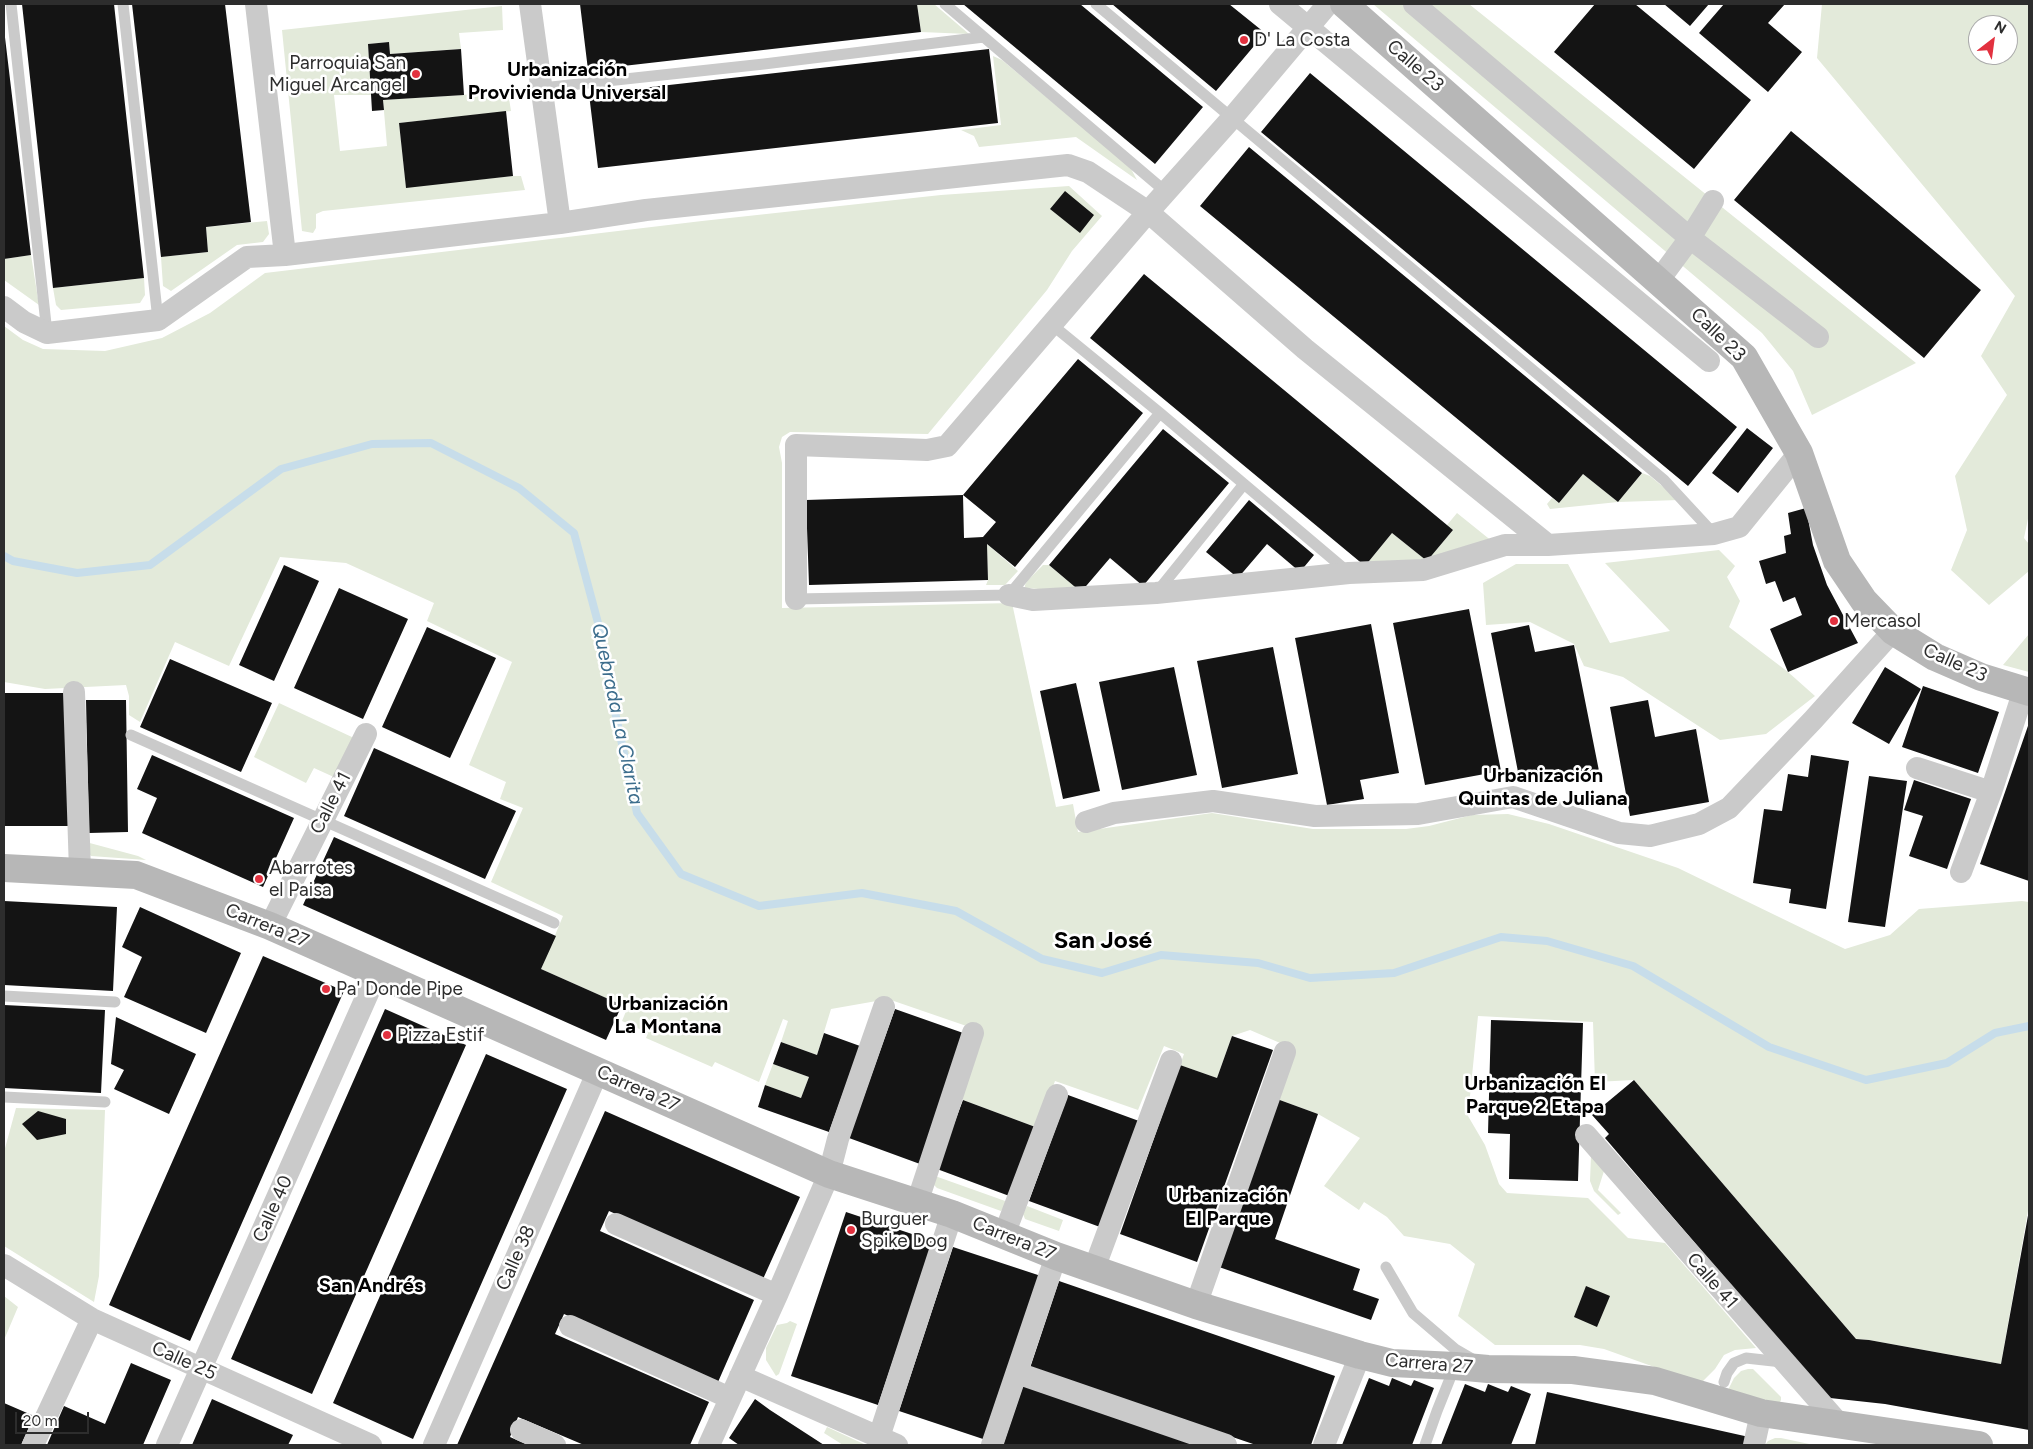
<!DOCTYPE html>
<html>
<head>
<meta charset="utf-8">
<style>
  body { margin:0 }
  #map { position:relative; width:2033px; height:1449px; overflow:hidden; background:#fff; font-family:Figtree,sans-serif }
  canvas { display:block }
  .frame { position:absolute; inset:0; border:5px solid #2d2d2d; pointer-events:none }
  .north { position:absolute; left:1968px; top:15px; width:50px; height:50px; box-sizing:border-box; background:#fff; border:1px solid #ababab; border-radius:50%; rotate:30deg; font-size:14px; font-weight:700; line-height:20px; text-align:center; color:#2d2d2d }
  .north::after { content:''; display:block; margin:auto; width:18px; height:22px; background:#e2313f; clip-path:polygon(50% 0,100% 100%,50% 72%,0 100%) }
  .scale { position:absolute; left:15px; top:1412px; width:74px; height:22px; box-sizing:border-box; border:2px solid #2d2d2d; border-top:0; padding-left:6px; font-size:15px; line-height:18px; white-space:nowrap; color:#2d2d2d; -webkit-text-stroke:4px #fff; paint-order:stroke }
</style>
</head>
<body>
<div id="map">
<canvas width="2033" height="1449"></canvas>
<div class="frame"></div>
<div class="north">N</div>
<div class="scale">20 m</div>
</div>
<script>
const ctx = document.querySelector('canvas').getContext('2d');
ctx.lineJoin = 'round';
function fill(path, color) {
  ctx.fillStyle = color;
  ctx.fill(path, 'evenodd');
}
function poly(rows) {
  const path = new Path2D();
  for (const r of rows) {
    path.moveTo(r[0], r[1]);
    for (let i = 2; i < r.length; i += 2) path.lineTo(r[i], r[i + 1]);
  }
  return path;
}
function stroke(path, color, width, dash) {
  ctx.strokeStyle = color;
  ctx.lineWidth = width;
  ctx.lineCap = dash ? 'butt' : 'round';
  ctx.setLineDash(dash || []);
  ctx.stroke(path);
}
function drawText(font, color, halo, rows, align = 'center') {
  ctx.font = font + ' Figtree,sans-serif';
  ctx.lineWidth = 5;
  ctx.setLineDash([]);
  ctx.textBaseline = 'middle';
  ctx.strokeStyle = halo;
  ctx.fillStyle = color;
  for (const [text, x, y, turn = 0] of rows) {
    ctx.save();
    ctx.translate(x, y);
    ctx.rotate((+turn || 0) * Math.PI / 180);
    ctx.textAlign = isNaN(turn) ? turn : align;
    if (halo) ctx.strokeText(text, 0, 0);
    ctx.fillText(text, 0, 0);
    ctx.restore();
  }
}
fill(poly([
  [917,4,934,4,969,34,921,32],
  [1373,4,1469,4,1916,363,1812,415,1793,371,1762,333],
  [1822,4,2029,4,2029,514,2024,538,2029,544,2029,571,1989,605,1951,570,1967,530,1955,476,2007,395,1981,356,2015,296,1817,58],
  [1978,25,2008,25,2008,55,1978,55],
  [502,6,503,30,459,33,461,49,390,54,389,42,368,44,371,95,334,95,340,151,387,146,383,100,508,92,511,111,399,123,406,187,513,176,521,176,525,190,323,211,316,214,316,228,313,233,302,231,282,30],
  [993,56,1002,60,1130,167,1137,180,1076,137,979,147,974,136,961,130,1001,125],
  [1069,186,1102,216,1072,251,1047,290,928,434,790,432,782,437,779,447,782,463,782,608,1012,603,1056,807,1073,804,1078,832,1212,813,1313,829,1406,829,1429,826,1472,815,1508,814,1549,824,1678,868,1845,949,1890,935,1919,909,2022,901,2029,902,2029,1205,2001,1364,1869,1340,1856,1339,1634,1080,1595,1082,1593,1022,1478,1016,1468,1116,1485,1145,1499,1184,1507,1193,1588,1198,1628,1238,1665,1243,1756,1348,1735,1350,1724,1355,1715,1369,1702,1382,1685,1378,1604,1349,1580,1345,1495,1345,1458,1316,1475,1264,1450,1244,1404,1236,1387,1217,1364,1202,1359,1210,1324,1186,1360,1138,1318,1114,1277,1099,1294,1049,1250,1030,1232,1036,1217,1078,1180,1065,1184,1054,1164,1046,1138,1110,1055,1081,1038,1128,963,1100,961,1095,981,1031,888,999,831,1009,817,1055,781,1042,788,1021,783,1019,759,1082,715,1062,712,1067,646,1038,648,1033,622,1021,629,1004,622,1005,541,969,563,916,491,882,523,808,500,799,506,782,469,765,512,662,427,621,434,603,346,563,280,557,229,666,175,642,140,722,129,715,129,696,126,685,45,689,4,682,4,326,23,340,43,349,105,351,162,338,210,313,265,273,702,221,941,195],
  [267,221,269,234,263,242,237,245,171,291,163,286,161,257,208,252,206,227],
  [31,255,39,305,4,280,4,259],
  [144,278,145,295,140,303,61,310,56,305,53,288],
  [1642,473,1650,476,1679,500,1618,502,1550,509,1547,504,1552,498,1559,503,1583,474,1618,502],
  [1457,513,1493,542,1427,561,1365,566,1392,533,1427,561,1453,530,1447,525],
  [987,544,1018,571,1005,585,986,585,988,580],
  [1719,550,1735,566,1727,577,1740,601,1729,627,1788,672,1815,696,1766,734,1720,740,1623,677,1584,666,1574,644,1530,622,1486,625,1483,583,1516,564,1568,564,1610,643,1670,631,1605,563],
  [1043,565,1049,565,1081,592,1025,588,1025,585,1028,580],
  [2029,634,2029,672,2003,665],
  [279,703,354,738,336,778,314,768,306,783,254,757],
  [86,842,138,856,146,860,91,856,88,853],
  [773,1064,809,1077,801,1098,765,1085],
  [16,1108,105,1110,99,1276,94,1302,4,1246,4,1152],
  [1591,1155,1604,1171,1598,1190,1621,1213,1618,1215,1594,1191,1590,1181],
  [935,1176,1008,1202,1001,1211,937,1188,933,1184],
  [1027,1206,1063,1220,1059,1231,1025,1219,1023,1214],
  [4,1296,18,1307,4,1340],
  [790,1321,797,1324,779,1374,776,1376,766,1360,766,1348,777,1325,787,1323],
  [1748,1369,1753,1369,1781,1397,1781,1400,1778,1406,1728,1390,1734,1378,1741,1371],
  [827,1427,866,1445,843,1445,824,1433],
  [1775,1438,1781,1438,1814,1445,1765,1445,1768,1441]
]), '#e3eada');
stroke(poly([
  [4,556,13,561,77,573,150,565,281,469,372,444,431,443,519,488,574,533,601,634,610,689,637,813,681,874,759,906,862,893,956,911,1042,959,1102,973,1161,955,1258,963,1310,978,1394,973,1501,937,1547,941,1633,966,1769,1047,1866,1080,1947,1063,1995,1033,2029,1026]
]), '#c7ddea', 8);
fill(poly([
  [22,4,114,4,144,278,53,288],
  [132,4,225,4,251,222,206,227,208,252,161,257],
  [580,4,917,4,921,32,588,70],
  [963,4,1080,4,1203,107,1155,164],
  [1112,4,1229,4,1265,33,1216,91],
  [1595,4,1635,4,1751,100,1694,169,1554,52],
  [1664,4,1709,4,1690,26],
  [1724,4,1785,4,1768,23,1802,52,1768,92,1699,33],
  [4,29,31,255,4,259],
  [389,42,390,54,461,49,464,95,383,100,384,110,372,111,368,44],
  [989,49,998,123,598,168,589,94],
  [1310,73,1737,427,1688,486,1261,132],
  [506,111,513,176,406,188,399,123],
  [1791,131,1981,290,1924,358,1734,200],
  [1249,147,1642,473,1618,502,1583,474,1559,503,1200,206],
  [1065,191,1094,215,1080,233,1050,209],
  [1144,274,1453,530,1427,561,1392,533,1365,566,1090,338],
  [1078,359,1143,413,1015,567,987,544,988,580,809,585,806,500,963,495,964,538,983,537,996,522,963,495],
  [1747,428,1773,448,1738,493,1712,473],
  [1163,429,1229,483,1143,586,1110,558,1081,592,1049,565],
  [1249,500,1314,555,1300,572,1267,544,1238,578,1206,552],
  [1806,508,1813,545,1827,585,1858,643,1788,672,1770,629,1802,615,1795,597,1783,602,1775,581,1766,584,1759,561,1786,553,1784,536,1791,534,1788,513],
  [284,565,319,581,274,681,239,665],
  [339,588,408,619,363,719,294,688],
  [1469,609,1501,771,1425,785,1393,623],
  [1371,624,1399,773,1360,780,1364,799,1327,805,1295,638],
  [1529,625,1535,652,1574,645,1599,771,1560,779,1559,769,1519,777,1491,633],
  [427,627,496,658,450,758,382,727],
  [1273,647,1298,774,1222,788,1197,661],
  [170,659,272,703,241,772,140,727],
  [1174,667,1197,775,1122,790,1099,682],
  [1885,667,1921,689,1889,744,1852,723],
  [1076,683,1100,791,1063,799,1040,691],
  [1923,686,1999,712,1978,773,1902,747],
  [4,693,67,693,69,826,4,826],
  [86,700,126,700,128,832,89,833],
  [1648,700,1655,737,1696,729,1709,802,1630,816,1610,707],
  [2029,723,2029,881,1980,864],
  [374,748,516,811,485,879,344,816],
  [152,755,294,818,263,887,142,833,157,798,137,789],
  [1811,755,1849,761,1826,909,1789,903,1791,889,1753,883,1764,809,1782,811,1788,774,1808,777],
  [1869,776,1907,781,1885,927,1848,922],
  [1914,780,1971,799,1947,869,1909,856,1923,816,1904,810],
  [334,837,556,936,541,969,622,1005,606,1040,303,905],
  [4,901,117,907,113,991,4,985],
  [140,907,241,953,206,1033,124,997,142,957,122,947],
  [263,956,344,991,190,1341,109,1305],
  [4,1005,105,1010,101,1093,4,1088],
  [385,1009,466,1045,312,1394,231,1359],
  [895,1009,966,1034,920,1164,849,1138],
  [116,1017,196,1054,169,1114,114,1089,124,1070,111,1064],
  [1491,1020,1583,1023,1578,1181,1509,1179,1510,1134,1488,1133],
  [824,1033,860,1046,829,1132,758,1107,765,1085,801,1098,809,1077,773,1064,781,1042,817,1055],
  [1232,1036,1273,1050,1197,1262,1120,1234,1180,1065,1217,1078],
  [486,1054,567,1089,413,1439,333,1403],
  [1634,1080,1856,1339,1869,1340,2001,1364,2029,1210,2029,1430,1885,1404,1830,1398,1807,1374,1605,1138,1609,1134,1592,1115],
  [1068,1095,1139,1121,1100,1227,1029,1201],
  [1277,1099,1318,1114,1275,1239,1360,1269,1353,1290,1379,1299,1371,1320,1219,1267],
  [963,1100,1038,1128,1012,1197,937,1169],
  [38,1111,66,1119,66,1134,37,1140,22,1124],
  [605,1111,800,1197,763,1279,609,1211,600,1231,754,1300,718,1382,564,1314,555,1334,709,1402,690,1445,584,1445,518,1417,510,1437,528,1445,457,1445],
  [846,1212,933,1241,878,1405,791,1376],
  [953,1247,1041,1276,986,1440,899,1411],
  [1059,1281,1335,1376,1311,1445,1256,1445,1030,1368],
  [1586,1286,1610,1296,1597,1327,1574,1317],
  [131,1363,171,1380,143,1445,47,1445,64,1406,105,1424],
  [1369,1378,1389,1386,1392,1378,1411,1386,1414,1380,1434,1388,1412,1445,1342,1445],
  [1465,1384,1485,1392,1488,1384,1508,1392,1511,1386,1531,1394,1511,1445,1441,1445],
  [1023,1386,1195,1445,1003,1445],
  [1547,1392,1749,1437,1748,1445,1535,1445],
  [212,1399,293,1435,288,1445,192,1445],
  [755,1399,770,1410,824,1445,739,1445,729,1438],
  [4,1403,34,1416,21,1445,4,1445]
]), '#141414');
stroke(poly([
  [11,4,47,333],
  [123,4,158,320],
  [945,4,1166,192],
  [1096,4,1664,480,1713,533],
  [542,88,764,64,984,37],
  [1051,324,1160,413,1348,572],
  [1157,592,1244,484],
  [796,599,1009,595,1160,413],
  [131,735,554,923],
  [4,996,115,1002],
  [4,1097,105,1102],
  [1386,1267,1413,1313,1455,1349,1474,1360],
  [1724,1382,1727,1373,1734,1363,1746,1358,1782,1362],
  [1425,1445,1437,1411,1455,1366]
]), '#cacaca', 11);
stroke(poly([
  [256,4,285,255],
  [530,4,560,223],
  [1280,4,1709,361],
  [1414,4,1690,238,1818,337],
  [1659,280,1690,238,1713,201],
  [4,307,24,322,47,333,158,320,247,257,285,255,560,223,646,210,1068,165,1088,172,1148,212,1305,349,1548,545],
  [1009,595,1033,600,1156,593,1349,573,1423,570,1505,545,1548,545,1714,534,1739,527,1799,453],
  [796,599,796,445,927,450,947,446,1148,212,1232,118,1328,4],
  [74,692,80,871],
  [1917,768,1991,792],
  [1086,822,1114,813,1213,801,1315,816,1418,814,1513,797,1619,833,1650,836,1699,824,1729,808,1813,720,1893,631],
  [1961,872,1991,792,2024,690],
  [270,926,366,734],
  [1586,1135,1841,1426],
  [917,1203,973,1033],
  [616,1224,777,1295],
  [1004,1235,1057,1095],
  [4,1265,92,1319,371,1445],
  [1094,1269,1171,1061],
  [1196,1305,1285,1052],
  [570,1326,730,1398],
  [1017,1373,1226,1445],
  [740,1376,897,1445],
  [521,1430,555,1445],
  [879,1437,952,1214],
  [33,1445,92,1319],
  [167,1445,377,973],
  [434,1445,598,1071],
  [709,1445,777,1295,829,1174,838,1139,884,1007],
  [992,1445,1056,1256],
  [1324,1445,1360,1355],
  [1754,1445,1761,1413]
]), '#cacaca', 22);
stroke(poly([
  [1344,4,1744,357,1799,453,1837,561,1864,601,1893,631,1935,657,1981,677,2029,692],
  [4,868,136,875,270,926,829,1174,952,1214,1056,1256,1196,1305,1360,1355,1392,1363,1455,1366,1488,1369,1573,1370,1655,1381,1761,1413,1979,1445]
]), '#b7b7b7', 28);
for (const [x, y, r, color] of [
  [1244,40,5,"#e2313f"],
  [416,74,5,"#e2313f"],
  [1834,621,5,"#e2313f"],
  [259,879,5,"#e2313f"],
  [326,989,5,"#e2313f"],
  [387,1035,5,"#e2313f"],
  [851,1230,5,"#e2313f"]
]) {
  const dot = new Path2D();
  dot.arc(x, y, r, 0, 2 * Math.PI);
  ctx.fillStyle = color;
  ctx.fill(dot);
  stroke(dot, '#fff', 2);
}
drawText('19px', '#2d2d2d', '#fff', [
  ["D' La Costa",1254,40],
  ["Parroquia San",406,63,"right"],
  ["Miguel Arcangel",406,85,"right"],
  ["Mercasol",1844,621],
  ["Abarrotes",269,868],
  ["el Paisa",269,890],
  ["Pa' Donde Pipe",336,989],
  ["Pizza Estif",397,1035],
  ["Burguer",861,1219],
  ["Spike Dog",861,1241]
], 'left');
drawText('19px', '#2d2d2d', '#fff', [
  ["Calle 23",1415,66,41],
  ["Calle 23",1718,335,44],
  ["Calle 23",1955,663,24],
  ["Calle 41",331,803,-63],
  ["Carrera 27",267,926,22],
  ["Carrera 27",638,1089,24],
  ["Calle 40",273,1209,-66],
  ["Carrera 27",1014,1239,22],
  ["Calle 38",516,1258,-66],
  ["Calle 41",1712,1281,49],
  ["Calle 25",184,1361,24],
  ["Carrera 27",1429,1364,5]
]);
drawText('bold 20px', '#000', '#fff', [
  ["Urbanización",567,70],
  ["Provivienda Universal",567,93],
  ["Urbanización",1543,776],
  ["Quintas de Juliana",1543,799],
  ["Urbanización",668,1004],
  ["La Montana",668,1027],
  ["Urbanización El",1535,1084],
  ["Parque 2 Etapa",1535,1107],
  ["Urbanización",1228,1196],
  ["El Parque",1228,1219],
  ["San Andrés",371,1286]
]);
drawText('italic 20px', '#3d6e8d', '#fff', [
  ["Quebrada La Clarita",617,714,78]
]);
drawText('bold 24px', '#000', '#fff', [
  ["San José",1103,941]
]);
</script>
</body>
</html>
